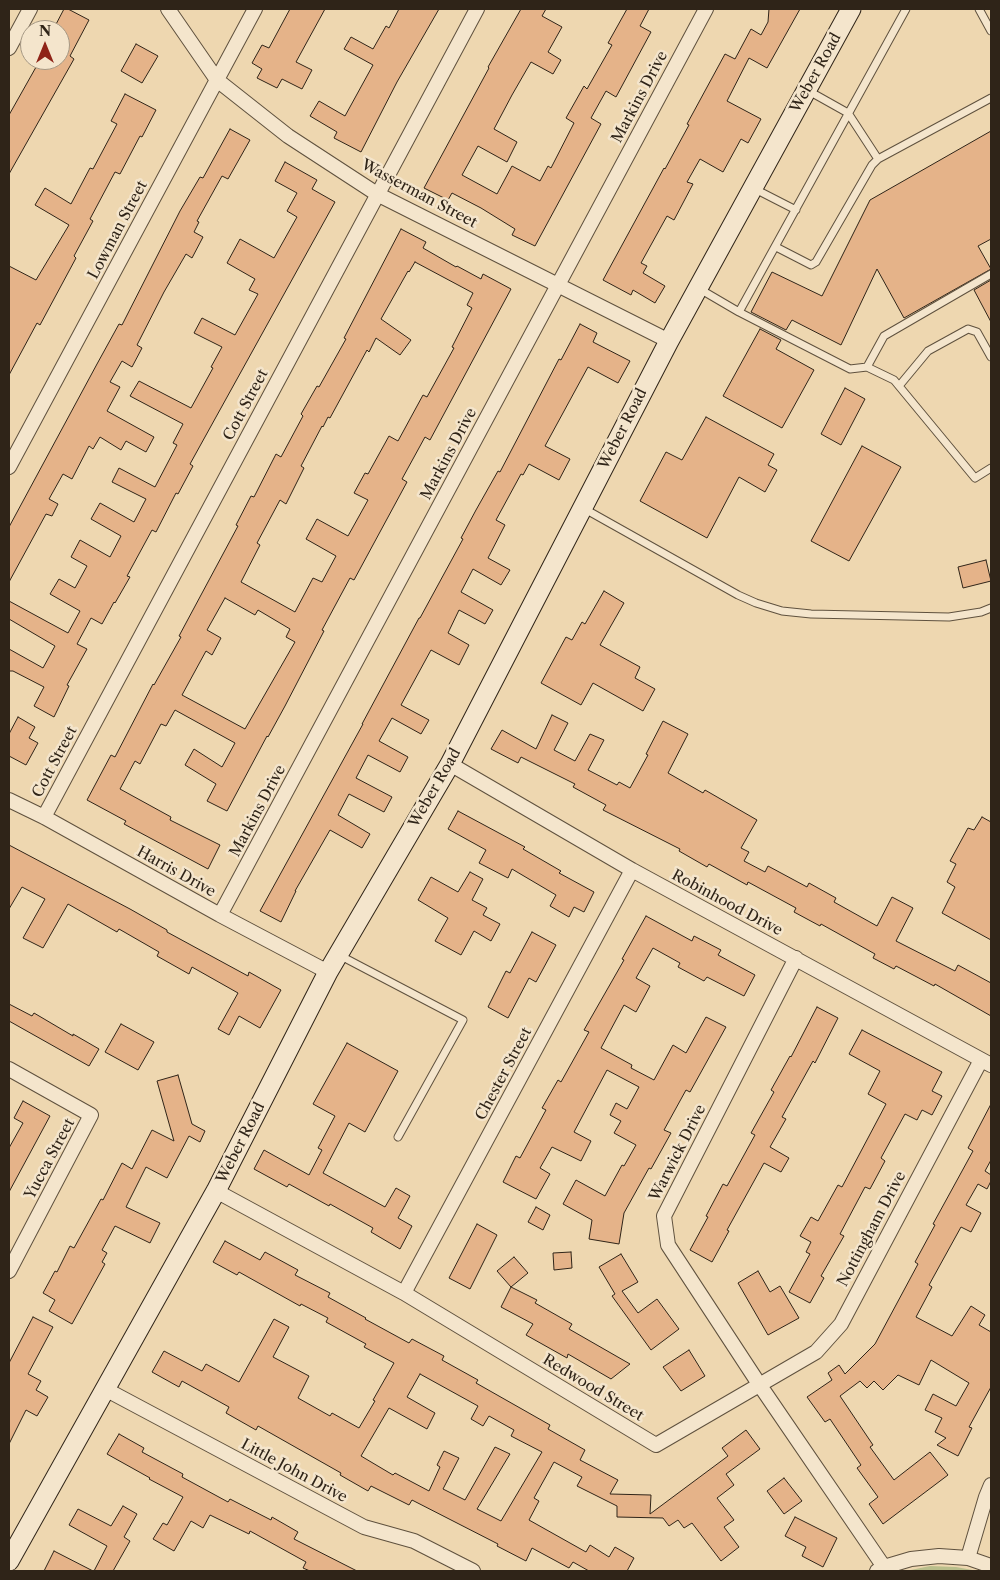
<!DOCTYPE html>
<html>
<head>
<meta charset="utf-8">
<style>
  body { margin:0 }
  #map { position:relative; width:1000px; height:1580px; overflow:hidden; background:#eed7b0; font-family:"Libre Caslon Text",serif }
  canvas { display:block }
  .frame { position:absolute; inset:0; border:10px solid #2f2418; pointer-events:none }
  .north { position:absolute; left:20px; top:20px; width:50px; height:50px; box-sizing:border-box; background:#f4e5cc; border:1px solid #a59884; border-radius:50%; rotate:0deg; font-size:14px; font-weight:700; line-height:20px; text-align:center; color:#2f2418 }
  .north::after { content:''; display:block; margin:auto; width:18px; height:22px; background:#8f2418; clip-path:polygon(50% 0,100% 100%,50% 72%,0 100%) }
</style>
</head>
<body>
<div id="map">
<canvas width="1000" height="1580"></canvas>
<div class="frame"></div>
<div class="north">N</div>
</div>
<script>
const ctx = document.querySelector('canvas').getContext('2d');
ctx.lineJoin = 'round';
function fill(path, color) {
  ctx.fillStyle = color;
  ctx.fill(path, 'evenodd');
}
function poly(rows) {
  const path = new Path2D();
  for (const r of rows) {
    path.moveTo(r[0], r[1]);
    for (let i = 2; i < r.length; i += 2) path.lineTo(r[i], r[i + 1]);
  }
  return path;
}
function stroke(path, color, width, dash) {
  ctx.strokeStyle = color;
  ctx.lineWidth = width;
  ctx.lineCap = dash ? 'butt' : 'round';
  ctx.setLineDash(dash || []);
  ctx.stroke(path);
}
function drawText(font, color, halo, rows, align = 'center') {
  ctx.font = font + ' "Libre Caslon Text",serif';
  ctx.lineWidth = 5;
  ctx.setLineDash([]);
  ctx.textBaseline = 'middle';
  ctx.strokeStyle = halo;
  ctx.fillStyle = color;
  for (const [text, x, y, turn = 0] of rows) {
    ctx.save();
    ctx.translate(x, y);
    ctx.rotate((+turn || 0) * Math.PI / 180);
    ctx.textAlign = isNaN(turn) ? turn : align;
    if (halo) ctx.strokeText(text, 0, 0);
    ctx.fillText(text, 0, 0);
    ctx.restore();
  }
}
fill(poly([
  [930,1566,956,1567,978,1571,906,1571]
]), '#b9be8b');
const building = poly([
  [64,9,68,9,89,20,70,56,74,59,9,174,9,115,40,60,60,60,60,30,53,30,64,9],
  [290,9,325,9,296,62,312,70,302,89,282,79,277,88,257,78,262,69,252,63,262,45,269,48,290,9],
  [399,9,439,9,397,82,361,152,334,138,337,132,310,116,319,101,345,116,373,65,344,49,351,37,373,49,386,26,389,28,399,9],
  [521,9,546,9,542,16,562,27,548,52,561,60,553,74,531,62,512,95,494,129,517,142,507,162,478,146,462,175,497,194,512,166,540,181,548,166,551,168,574,123,566,118,584,86,587,89,612,45,608,43,627,9,649,9,640,26,651,32,616,97,606,91,591,118,601,124,535,246,512,235,515,229,481,208,452,193,448,200,424,188,489,68,488,67,521,9],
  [769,9,800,9,767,68,749,58,727,101,761,119,748,143,741,139,723,172,700,159,687,182,693,184,674,220,667,216,641,263,647,266,643,273,665,286,655,303,633,290,631,295,603,280,664,168,665,169,689,125,687,124,725,54,735,59,751,29,761,35,768,22,769,9],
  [136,44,158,56,142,83,121,71,136,44],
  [125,94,156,110,142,137,140,136,120,174,115,172,90,219,93,221,74,256,76,258,40,325,37,323,9,375,9,266,36,280,69,225,35,205,45,188,71,204,90,168,93,169,117,124,111,121,125,94],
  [230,129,250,140,228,179,222,176,197,221,199,222,194,232,203,237,192,258,186,254,164,292,137,345,142,348,132,367,122,361,110,382,120,387,107,411,154,437,146,452,126,441,121,450,100,437,93,449,89,446,72,479,63,474,49,499,58,504,52,516,46,514,9,582,9,527,97,364,119,324,122,325,180,211,200,177,203,178,230,129],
  [991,131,991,239,978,246,991,269,904,318,877,269,841,345,792,320,786,330,751,312,772,272,822,296,870,200,991,131],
  [285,162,317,180,312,189,335,202,190,464,193,466,178,494,176,493,156,532,152,530,127,576,130,577,115,603,114,602,102,624,91,618,77,644,87,649,67,685,69,686,54,717,34,706,44,687,13,671,9,671,9,649,43,668,55,646,9,619,9,601,68,633,80,611,50,594,59,579,75,588,87,566,71,557,80,540,110,557,121,536,91,519,100,503,134,522,146,499,112,482,119,468,155,487,177,445,173,443,183,424,130,396,139,381,191,408,213,368,211,367,222,347,194,333,202,318,235,335,258,294,249,290,255,279,227,263,240,239,274,258,297,217,287,211,297,193,275,181,285,162],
  [401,229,426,242,423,248,456,267,457,266,481,279,483,274,511,289,430,440,425,437,402,479,407,482,354,580,350,578,322,630,324,631,285,706,268,737,267,736,227,811,207,801,216,784,185,765,194,749,222,767,235,743,175,710,166,726,161,724,140,764,135,761,120,789,171,817,170,820,220,845,208,869,124,824,126,821,87,800,111,755,115,757,153,684,154,685,181,637,179,636,238,526,236,525,251,496,254,497,276,454,281,457,303,416,301,414,317,386,319,387,346,339,344,338,401,229],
  [415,262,473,293,467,305,472,308,452,347,454,348,427,397,423,395,398,441,389,436,368,474,365,473,354,493,368,500,348,536,317,519,306,539,336,556,322,582,313,578,295,612,241,582,260,545,257,543,280,500,286,504,304,468,301,466,322,426,323,427,328,417,330,418,367,350,369,352,376,338,400,355,411,340,381,319,408,271,409,272,415,262],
  [225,598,255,615,258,610,290,629,286,637,295,642,245,729,182,695,206,651,212,655,221,638,207,630,225,598],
  [991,280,991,322,974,290,991,280],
  [580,324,597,333,593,342,630,361,618,383,588,367,545,446,570,459,559,480,529,464,523,475,521,474,496,520,505,525,488,558,510,570,501,585,473,569,461,592,493,610,485,624,459,610,448,633,469,645,459,665,431,650,401,705,429,720,421,734,392,718,379,741,408,757,400,772,368,755,356,778,392,797,384,812,349,794,338,815,370,834,362,848,330,830,295,891,296,891,281,922,260,911,363,724,362,724,419,618,420,618,463,539,461,538,476,510,498,471,500,472,559,359,561,360,580,324],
  [760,329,781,340,776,349,814,370,782,428,723,396,760,329],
  [845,388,865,399,841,445,821,434,845,388],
  [706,417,774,454,768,465,777,470,765,492,739,477,707,538,640,501,666,452,682,460,706,417],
  [862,446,901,467,849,561,811,541,862,446],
  [986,560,991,581,963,588,958,567,986,560],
  [604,591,624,603,600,645,640,667,635,678,655,689,643,711,593,683,581,705,541,683,566,637,572,640,582,622,585,624,604,591],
  [552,715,568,723,554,750,575,761,590,734,604,740,588,770,617,785,619,782,630,788,648,755,646,754,663,721,688,734,668,773,703,793,705,790,757,820,741,848,749,852,744,861,765,872,768,866,807,887,809,883,836,898,834,902,877,926,892,897,913,908,896,941,955,971,958,965,991,983,991,1016,935,984,934,986,896,966,894,969,873,958,875,954,821,924,820,926,794,912,796,908,748,882,747,885,709,864,707,867,679,851,680,849,603,810,606,805,573,787,575,784,521,757,518,763,491,749,502,730,536,749,552,715],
  [18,717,35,727,29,738,38,743,26,765,9,756,9,734,18,717],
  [458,811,525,847,523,849,561,871,559,873,594,892,584,912,574,907,569,917,550,906,556,895,512,869,508,878,479,863,486,850,448,829,458,811],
  [982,817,991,822,991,940,942,913,955,887,947,882,956,864,950,861,968,828,974,830,982,817],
  [9,845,130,909,167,930,167,932,248,976,249,972,281,990,260,1028,239,1016,229,1035,218,1029,238,993,192,967,189,974,157,956,159,952,119,929,117,932,68,904,43,948,23,938,45,899,22,887,9,909,9,845],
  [470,872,483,879,472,900,487,908,483,915,500,924,491,941,474,931,461,955,435,941,448,918,418,900,431,877,458,892,470,872],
  [646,916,692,941,694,936,721,950,718,955,755,975,744,996,707,977,704,981,678,967,680,963,653,948,636,978,650,986,636,1012,624,1005,601,1048,632,1065,631,1068,654,1080,673,1045,686,1053,706,1017,726,1027,690,1092,686,1090,664,1130,671,1133,651,1169,649,1168,624,1213,619,1244,589,1239,592,1220,563,1204,576,1180,605,1196,622,1165,624,1166,636,1145,614,1133,621,1121,610,1115,616,1103,627,1109,639,1087,607,1070,574,1132,591,1141,581,1161,552,1147,540,1168,550,1174,536,1199,503,1182,516,1156,520,1158,546,1110,542,1108,558,1080,561,1082,589,1032,584,1030,624,960,622,959,646,916],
  [532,932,556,945,536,982,529,978,508,1018,488,1007,506,971,510,973,532,932],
  [9,1004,32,1016,34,1013,73,1036,73,1034,99,1049,89,1066,9,1021,9,1004],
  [817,1007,838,1018,815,1063,813,1061,782,1117,786,1119,770,1147,789,1158,781,1172,764,1163,727,1230,729,1231,712,1262,690,1250,708,1217,706,1216,723,1184,727,1186,755,1135,751,1133,774,1092,771,1090,790,1056,791,1057,817,1007],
  [121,1024,154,1042,138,1070,105,1052,121,1024],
  [862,1030,942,1072,932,1091,942,1096,932,1115,922,1110,917,1120,905,1114,881,1158,885,1161,870,1189,865,1187,840,1234,844,1236,821,1276,824,1278,810,1303,789,1292,810,1254,806,1252,811,1242,800,1236,811,1217,818,1221,838,1185,842,1187,886,1104,868,1094,880,1071,849,1054,862,1030],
  [347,1043,398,1071,365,1132,349,1123,323,1173,385,1207,396,1188,410,1196,398,1218,412,1226,400,1249,371,1232,373,1228,330,1204,329,1206,289,1184,287,1187,254,1169,264,1150,309,1175,322,1150,318,1148,335,1116,313,1104,347,1043],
  [178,1075,192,1124,205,1131,200,1142,189,1136,167,1178,146,1167,126,1207,160,1223,150,1243,115,1226,102,1250,107,1253,102,1262,105,1264,72,1324,49,1311,55,1300,43,1293,55,1271,57,1272,70,1246,74,1248,101,1199,103,1200,122,1163,132,1169,152,1130,174,1141,157,1081,178,1075],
  [23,1101,50,1116,9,1192,9,1148,23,1123,14,1118,23,1101],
  [991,1104,991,1160,985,1171,991,1175,991,1181,987,1189,978,1184,966,1205,981,1213,971,1232,961,1227,929,1285,932,1287,916,1317,952,1336,971,1306,985,1315,979,1325,991,1332,991,1387,969,1427,972,1428,958,1456,937,1445,946,1438,935,1432,942,1418,925,1410,933,1394,956,1406,969,1383,931,1360,919,1385,898,1375,883,1390,874,1381,867,1388,860,1381,840,1396,873,1445,870,1447,894,1480,930,1452,948,1475,883,1524,869,1504,878,1497,857,1468,861,1465,830,1419,825,1422,807,1397,832,1380,828,1373,839,1365,845,1374,875,1344,918,1264,915,1262,935,1225,933,1224,973,1151,968,1148,991,1104],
  [536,1207,550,1215,543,1230,528,1222,536,1207],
  [477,1224,497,1235,470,1289,449,1278,477,1224],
  [225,1241,260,1260,265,1252,298,1270,295,1275,330,1293,328,1297,366,1318,365,1319,409,1343,412,1339,444,1356,442,1360,478,1380,476,1383,550,1425,548,1429,585,1450,580,1460,618,1480,610,1494,651,1495,650,1514,728,1456,722,1448,746,1430,760,1449,726,1474,734,1485,717,1498,734,1520,724,1527,739,1547,721,1561,692,1523,684,1528,678,1520,669,1526,663,1518,617,1517,617,1506,577,1486,582,1477,554,1462,534,1498,539,1501,529,1520,586,1552,590,1545,609,1557,615,1547,634,1558,627,1571,589,1571,573,1562,569,1568,532,1548,526,1561,497,1546,498,1544,412,1500,409,1505,371,1486,368,1491,340,1475,341,1473,258,1426,256,1430,226,1413,229,1407,182,1381,179,1387,152,1372,164,1351,202,1371,206,1364,239,1382,274,1319,289,1327,273,1357,309,1376,298,1398,330,1416,332,1413,359,1428,375,1401,373,1400,394,1363,364,1347,366,1344,326,1322,328,1318,301,1304,300,1306,239,1272,237,1275,213,1262,225,1241],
  [420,1374,478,1406,471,1419,483,1426,489,1416,514,1430,511,1436,542,1452,501,1521,477,1509,510,1454,495,1447,465,1500,443,1489,459,1458,444,1451,437,1465,440,1467,429,1491,395,1473,393,1475,361,1456,389,1408,427,1429,435,1413,407,1397,420,1374],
  [571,1252,572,1268,554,1270,553,1253,571,1252],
  [621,1254,638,1282,622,1291,638,1313,657,1299,679,1329,651,1350,612,1296,615,1294,599,1267,621,1254],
  [514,1257,528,1273,511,1287,497,1271,514,1257],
  [758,1271,770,1292,780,1286,799,1318,768,1335,738,1283,758,1271],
  [511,1287,537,1300,535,1303,572,1324,569,1329,630,1364,611,1379,568,1354,567,1358,526,1335,533,1324,501,1307,511,1287],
  [33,1317,53,1327,28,1374,41,1381,36,1390,48,1397,37,1416,26,1410,9,1444,9,1363,33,1317],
  [689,1350,705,1376,681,1391,663,1367,689,1350],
  [119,1434,144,1448,142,1452,183,1474,182,1477,228,1502,230,1499,271,1520,272,1517,298,1532,294,1539,357,1571,310,1571,303,1568,306,1562,250,1531,249,1534,210,1515,203,1528,191,1521,174,1551,153,1539,163,1523,167,1525,183,1497,149,1479,150,1478,107,1454,119,1434],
  [784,1478,802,1501,784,1514,767,1491,784,1478],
  [123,1506,137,1514,124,1537,130,1541,113,1571,94,1571,107,1546,69,1525,78,1509,111,1526,123,1506],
  [795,1517,837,1538,823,1567,802,1556,806,1547,785,1536,795,1517],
  [54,1551,93,1571,44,1571,54,1551]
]);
fill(building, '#e5b389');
stroke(building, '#2f2418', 1);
const service = poly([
  [979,9,991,31],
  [807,90,848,113,878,159],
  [753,188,796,210],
  [776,247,811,265,816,262,872,165,878,159,991,98],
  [698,288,739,312,850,369,867,367,884,336,991,274],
  [739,312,906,9],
  [867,367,894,380,975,478,991,468],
  [899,386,928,351,968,329,977,332,991,357],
  [583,508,738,595,756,603,782,611,811,614,949,617,981,612,991,608],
  [339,955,463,1020,398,1137]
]);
const minor = poly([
  [168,9,217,80,288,136,377,194,669,341],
  [9,48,30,9],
  [9,467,255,9],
  [450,764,632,870,991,1065],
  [9,800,44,817,220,915,328,972],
  [44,817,477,9],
  [220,915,706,9],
  [796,958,664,1216,668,1245,759,1384,884,1567],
  [9,1069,91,1115,9,1271],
  [216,1191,404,1293,656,1445,816,1352,841,1324,981,1060],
  [404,1293,632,870],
  [105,1389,364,1527,414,1541,473,1571],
  [968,1558,991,1566],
  [877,1571,884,1567,911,1559,939,1556,968,1558,986,1497,991,1485]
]);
const secondary = poly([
  [9,1561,216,1191,328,972,450,764,669,341,851,9]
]);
stroke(service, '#5f513e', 9);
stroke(minor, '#5f513e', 16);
stroke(secondary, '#2f2418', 21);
stroke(service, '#f4e5cc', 7);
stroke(minor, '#f4e5cc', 14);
stroke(secondary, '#f4e5cc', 19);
drawText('15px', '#2f2418', '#f4e5cc', [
  ["Weber Road",816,73,-61],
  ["Markins Drive",640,97,-62],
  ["Wasserman Street",419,194,28],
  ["Lowman Street",118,230,-62],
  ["Cott Street",246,405,-62],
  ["Weber Road",623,429,-63],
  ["Markins Drive",449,454,-62],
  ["Cott Street",55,762,-62],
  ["Weber Road",435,788,-60],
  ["Markins Drive",258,811,-62],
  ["Harris Drive",176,872,29],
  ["Robinhood Drive",727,903,28],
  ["Chester Street",504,1074,-62],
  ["Weber Road",241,1143,-63],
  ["Warwick Drive",678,1153,-63],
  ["Yucca Street",50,1159,-62],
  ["Nottingham Drive",872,1229,-62],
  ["Redwood Street",593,1388,31],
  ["Little John Drive",294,1471,28]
]);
</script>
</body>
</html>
